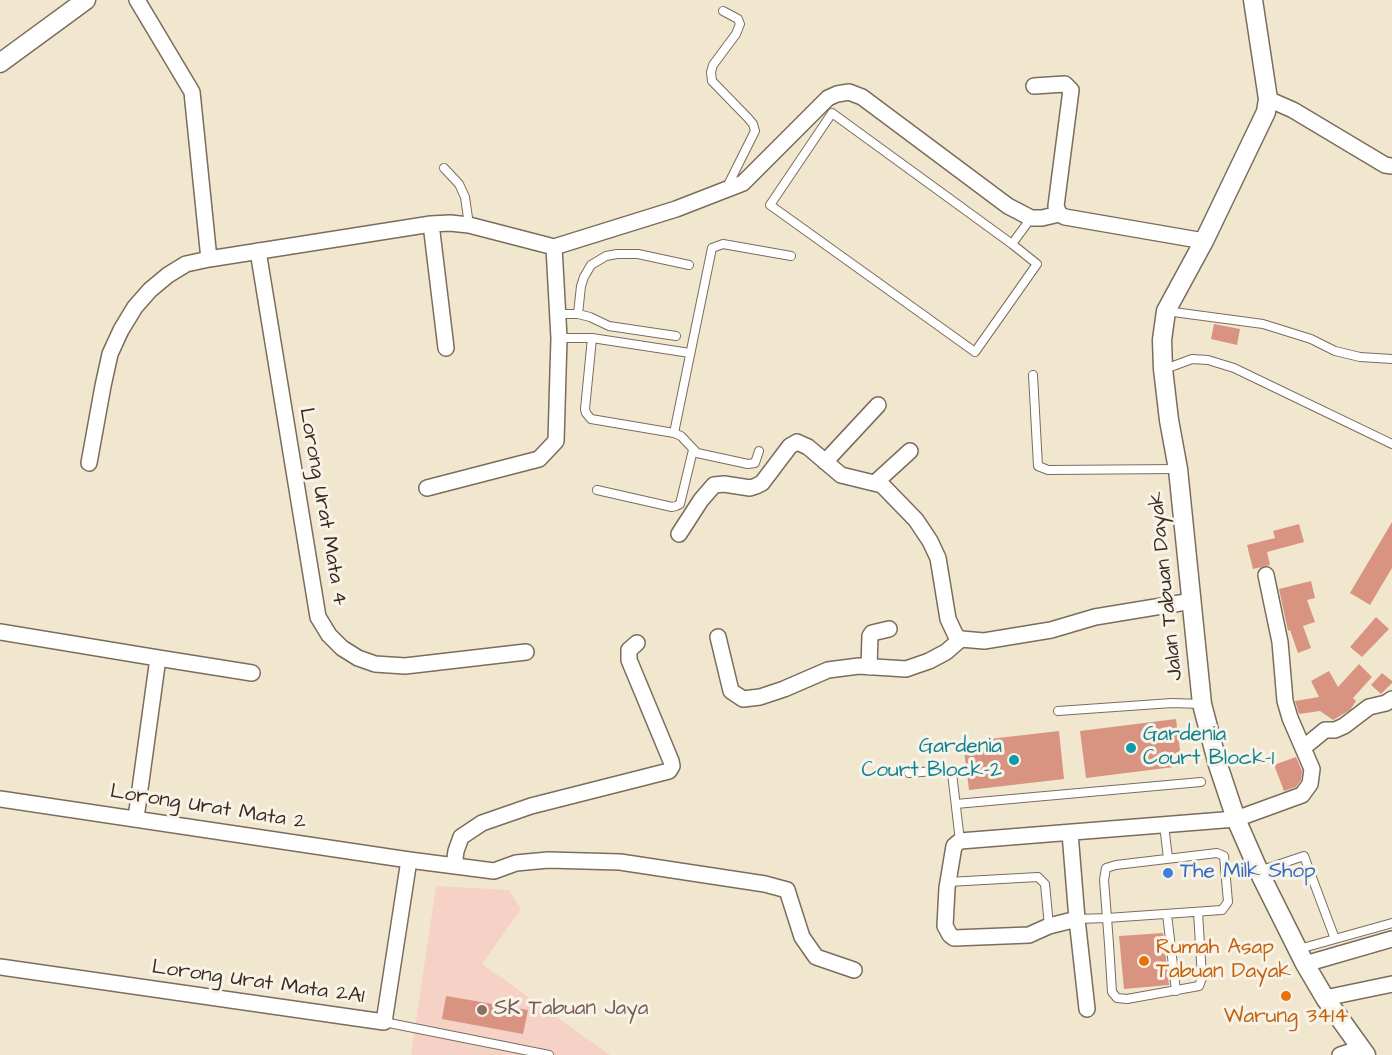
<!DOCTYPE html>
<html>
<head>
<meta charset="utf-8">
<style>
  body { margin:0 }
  canvas { display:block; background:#f1e7cf }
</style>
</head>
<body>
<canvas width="1392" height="1055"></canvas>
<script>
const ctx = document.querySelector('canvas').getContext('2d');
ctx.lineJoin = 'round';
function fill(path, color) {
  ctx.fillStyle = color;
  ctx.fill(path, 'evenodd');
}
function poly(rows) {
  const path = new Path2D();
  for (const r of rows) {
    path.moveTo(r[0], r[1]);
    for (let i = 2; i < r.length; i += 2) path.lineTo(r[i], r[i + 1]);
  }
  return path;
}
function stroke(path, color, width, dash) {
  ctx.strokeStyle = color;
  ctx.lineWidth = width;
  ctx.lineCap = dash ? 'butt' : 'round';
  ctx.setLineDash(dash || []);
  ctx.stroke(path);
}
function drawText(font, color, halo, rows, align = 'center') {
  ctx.font = font + ' "Architects Daughter",sans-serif';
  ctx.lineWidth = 6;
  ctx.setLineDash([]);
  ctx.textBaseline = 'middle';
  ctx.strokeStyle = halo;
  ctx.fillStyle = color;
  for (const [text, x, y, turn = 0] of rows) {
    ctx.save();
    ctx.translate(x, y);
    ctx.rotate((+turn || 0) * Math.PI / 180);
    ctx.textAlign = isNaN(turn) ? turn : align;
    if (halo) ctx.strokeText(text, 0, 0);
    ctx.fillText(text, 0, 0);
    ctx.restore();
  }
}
fill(poly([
  [436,886,509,890,521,909,482,964,610,1055,411,1055]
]), '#f6d1c5');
fill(poly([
  [1214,324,1240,329,1237,345,1211,339],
  [1392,522,1392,568,1370,605,1350,593],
  [1299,524,1304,542,1267,552,1270,565,1253,569,1247,545,1275,538,1273,531],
  [1311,581,1315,598,1307,600,1315,622,1303,626,1311,648,1298,653,1290,630,1288,631,1279,589],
  [1376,617,1389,629,1362,657,1350,647],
  [1359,664,1372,677,1353,698,1356,701,1350,710,1333,720,1320,711,1299,714,1295,701,1319,697,1311,681,1329,671,1338,687],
  [1382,673,1392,681,1392,683,1381,694,1371,685],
  [1176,719,1182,766,1086,778,1080,731],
  [1059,731,1064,779,969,790,963,742],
  [1296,757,1302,771,1301,780,1296,787,1284,791,1274,765],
  [1163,933,1169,985,1124,989,1119,936],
  [446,996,528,1010,523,1034,442,1019]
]), '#d99481');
const service = poly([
  [723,11,738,19,740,24,736,34,713,65,711,72,712,81,748,118,753,124,755,131,726,189],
  [444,168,459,184,465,197,469,225],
  [1012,244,1037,264,975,352,770,205,832,113,1012,244,1031,218],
  [1166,311,1263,324,1311,339,1335,351,1360,357,1392,359],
  [557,314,578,314,581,286,584,277,591,265,606,256,617,254,638,254,689,265],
  [578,314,590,317,609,326,676,336],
  [559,338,592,338,690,353],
  [592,338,585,409,586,413,591,419,674,433,681,436,697,453,748,464,755,463,759,451],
  [1165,369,1192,359,1208,360,1234,368,1392,444],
  [1033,375,1038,466,1048,470,1178,469],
  [674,433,712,248,723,244,791,256],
  [597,490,672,507,676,506,680,504,693,450],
  [1058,711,1172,703,1201,704],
  [909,773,947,770,952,773,960,841],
  [956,804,1201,782],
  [1164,825,1168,858],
  [1259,871,1304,856,1335,939],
  [948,882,1038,877,1045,884,1049,926],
  [1167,914,1176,991],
  [1077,919,1107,918,1222,910,1228,902,1224,856,1217,853,1116,865,1106,868,1104,880,1107,918,1109,944,1112,992,1117,998,1127,999,1199,986,1202,978,1198,912],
  [1299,949,1392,923],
  [384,1022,549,1055]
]);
const minor = poly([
  [137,0,192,92,209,259,431,224,450,223,469,225,554,247,676,209,743,183,828,98,837,94,849,92,862,97,1008,206,1031,218,1042,218,1059,214],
  [1034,86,1065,84,1071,90,1056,206,1059,214,1065,217,1204,241],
  [1268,99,1293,110,1385,165,1392,166],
  [431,224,446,348],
  [258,251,318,617,329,635,342,648,358,658,375,664,405,666,526,652],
  [825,462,878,405],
  [89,463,103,386,110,354,121,330,135,307,150,290,168,275,186,264,209,259],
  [876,482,910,451],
  [427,488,539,459,556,441,559,338,554,247],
  [679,534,701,500,714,485,724,484,750,488,756,486,762,483,790,446,797,442,808,447,841,475,882,485,916,520,930,541,938,558,948,619,956,636,961,639,984,641,1051,630,1095,617,1192,601],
  [0,632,158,658,136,818],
  [718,637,731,691,743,699,760,697,784,689,828,670,859,666,906,669,929,661,946,652,961,639],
  [158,658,252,673],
  [869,667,870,636,872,633,889,629],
  [1303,748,1325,730,1335,730,1344,726,1369,707,1386,703,1392,699],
  [0,799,409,860,494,871,516,863,548,860,620,862,765,884,787,890,802,937,816,957,854,970],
  [1070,833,1077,919,1087,1009],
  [454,866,456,851,461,837,482,823,531,806,669,771,672,766,671,761,629,660,629,650,637,643],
  [1077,919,1049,926,1029,935,954,938,950,935,945,926,947,888,954,846,960,841,1236,819,1302,795,1310,784,1312,769,1290,718,1285,701,1280,642,1266,575],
  [1305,964,1392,939],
  [0,967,384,1022,409,860],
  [1325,998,1392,984],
  [1340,1055,1361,1048]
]);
const tertiary = poly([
  [1253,0,1268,99,1266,112,1204,241,1166,311,1162,340,1163,369,1169,420,1178,469,1202,704,1218,765,1236,819,1261,876,1305,964,1325,998,1366,1055],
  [0,63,86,0]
]);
stroke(service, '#7b6c5c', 10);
stroke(minor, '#7b6c5c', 18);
stroke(tertiary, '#7b6c5c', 21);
stroke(service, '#fff', 8);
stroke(minor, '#fff', 15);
stroke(tertiary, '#fff', 18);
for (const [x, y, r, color] of [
  [1131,748,6,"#0f9aa8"],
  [1014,760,6,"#0f9aa8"],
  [1168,873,6,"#3f7fe0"],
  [1144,961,6,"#e8710a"],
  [1286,996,6,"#e8710a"],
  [482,1010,6,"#8d6e63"]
]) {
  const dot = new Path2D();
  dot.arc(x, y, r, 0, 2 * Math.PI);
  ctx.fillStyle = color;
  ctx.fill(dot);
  stroke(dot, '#f7f3e8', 2);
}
drawText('21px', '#3b2a1e', '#f7f3e8', [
  ["Lorong Urat Mata 4",322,507,80],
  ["Jalan Tabuan Dayak",1167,586,-96],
  ["Lorong Urat Mata 2",208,808,9],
  ["Lorong Urat Mata 2A1",258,983,8]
]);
drawText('21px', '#0d838f', '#f7f3e8', [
  ["Gardenia",1143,736],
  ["Court Block-1",1143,760],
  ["Gardenia",1002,748,"right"],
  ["Court Block-2",1002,772,"right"]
], 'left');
drawText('21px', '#366cbe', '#f7f3e8', [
  ["The Milk Shop",1180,873]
], 'left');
drawText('21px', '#c56008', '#f7f3e8', [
  ["Rumah Asap",1156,949],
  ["Tabuan Dayak",1156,973],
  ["Warung 3414",1286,1018,"center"]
], 'left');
drawText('21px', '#785e54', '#f7f3e8', [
  ["SK Tabuan Jaya",494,1010]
], 'left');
</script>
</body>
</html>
